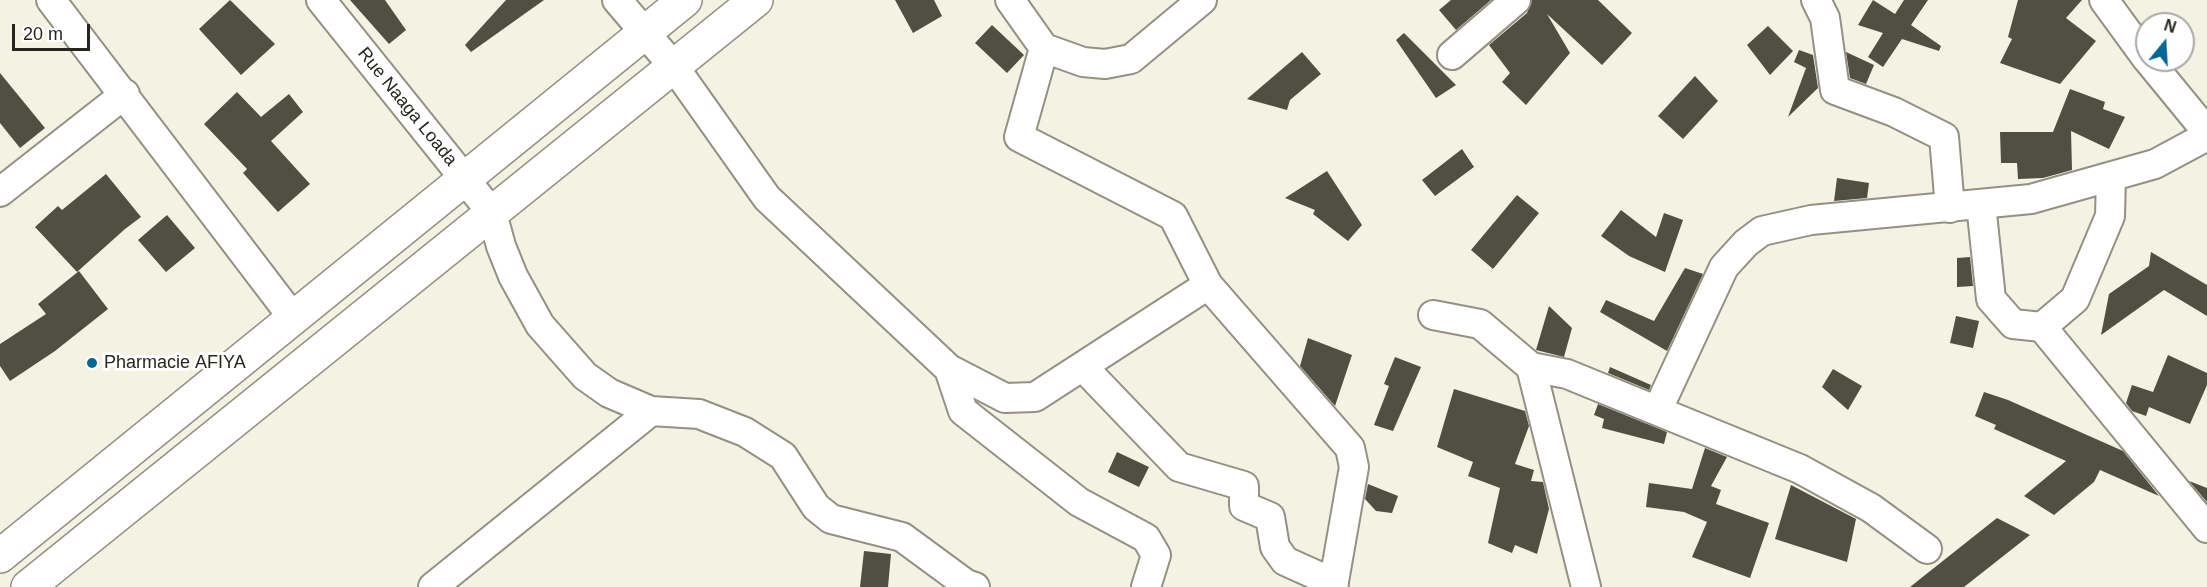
<!DOCTYPE html>
<html>
<head>
<meta charset="utf-8">
<style>
  body { margin:0 }
  #map { position:relative; width:2207px; height:587px; overflow:hidden; background:#f4f2e2; font-family:Arial,sans-serif }
  canvas { display:block }
  .north { position:absolute; left:2135px; top:12px; width:60px; height:60px; box-sizing:border-box; background:#fff; border:2px solid #a8a8a5; border-radius:50%; rotate:18deg; font-size:16px; font-weight:700; line-height:24px; text-align:center; color:#26251f }
  .north::after { content:''; display:block; margin:auto; width:21px; height:27px; background:#006795; clip-path:polygon(50% 0,100% 100%,50% 72%,0 100%) }
  .scale { position:absolute; left:12px; top:24px; width:78px; height:27px; box-sizing:border-box; border:3px solid #26251f; border-top:0; padding-left:8px; font-size:18px; line-height:21px; white-space:nowrap; color:#26251f; -webkit-text-stroke:4px #fff; paint-order:stroke }
</style>
</head>
<body>
<div id="map">
<canvas width="2207" height="587"></canvas>
<div class="north">N</div>
<div class="scale">20 m</div>
</div>
<script>
const ctx = document.querySelector('canvas').getContext('2d');
ctx.lineJoin = 'round';
function fill(path, color) {
  ctx.fillStyle = color;
  ctx.fill(path, 'evenodd');
}
function poly(rows) {
  const path = new Path2D();
  for (const r of rows) {
    path.moveTo(r[0], r[1]);
    for (let i = 2; i < r.length; i += 2) path.lineTo(r[i], r[i + 1]);
  }
  return path;
}
function stroke(path, color, width, dash) {
  ctx.strokeStyle = color;
  ctx.lineWidth = width;
  ctx.lineCap = dash ? 'butt' : 'round';
  ctx.setLineDash(dash || []);
  ctx.stroke(path);
}
function drawText(font, color, halo, rows, align = 'center') {
  ctx.font = font + ' Arial,sans-serif';
  ctx.lineWidth = 6;
  ctx.setLineDash([]);
  ctx.textBaseline = 'middle';
  ctx.strokeStyle = halo;
  ctx.fillStyle = color;
  for (const [text, x, y, turn = 0] of rows) {
    ctx.save();
    ctx.translate(x, y);
    ctx.rotate((+turn || 0) * Math.PI / 180);
    ctx.textAlign = isNaN(turn) ? turn : align;
    if (halo) ctx.strokeText(text, 0, 0);
    ctx.fillText(text, 0, 0);
    ctx.restore();
  }
}
fill(poly([
  [230,0,275,44,241,75,199,29],
  [350,0,385,0,406,30,389,44],
  [506,0,544,0,471,52,465,45],
  [895,0,934,0,942,16,913,33],
  [1451,0,1491,0,1456,30,1439,10],
  [1532,0,1598,0,1632,33,1602,65,1547,14,1570,53,1526,105,1502,82,1510,73,1489,45,1527,13],
  [1873,0,1895,14,1904,0,1928,0,1911,25,1941,46,1939,51,1902,39,1883,67,1868,57,1883,33,1858,25],
  [2018,0,2082,0,2066,18,2096,41,2060,84,2000,63,2012,39,2008,37],
  [992,25,1024,55,1007,73,975,43],
  [1768,26,1793,51,1770,75,1747,45],
  [1404,33,1456,85,1436,98,1396,40],
  [1799,50,1813,55,1818,88,1788,117,1806,68,1794,62],
  [1302,52,1321,74,1290,100,1287,110,1247,99],
  [1846,52,1874,65,1866,84,1850,78],
  [0,73,45,128,20,148,0,123],
  [1695,76,1718,101,1683,139,1658,116],
  [2070,89,2105,102,2103,109,2125,117,2109,149,2071,131,2072,170,2043,178,2018,179,2017,163,2001,163,2000,132,2053,132],
  [237,92,261,117,289,94,303,112,271,141,310,184,278,212,243,173,247,169,204,124],
  [1462,149,1474,167,1435,196,1422,180],
  [1327,171,1362,225,1348,241,1313,214,1315,210,1285,198],
  [106,174,141,217,125,229,77,272,35,227,58,206,62,210],
  [1837,178,1869,183,1867,198,1834,201],
  [1517,195,1539,213,1493,269,1471,250],
  [1621,210,1656,237,1664,213,1683,220,1665,272,1629,256,1601,236],
  [167,215,195,248,166,272,138,240],
  [2151,252,2207,285,2207,316,2164,290,2101,335,2109,294,2149,266],
  [1970,257,1973,286,1957,287,1957,258],
  [1685,268,1703,274,1667,351,1600,312,1606,300,1654,321],
  [79,271,108,309,55,351,10,381,0,366,0,344,46,314,38,304],
  [1549,306,1572,328,1564,357,1536,350],
  [1956,316,1979,321,1973,348,1950,343],
  [1308,338,1352,355,1335,406,1300,366],
  [2168,355,2207,373,2207,385,2190,424,2149,407,2146,416,2132,411,2126,403,2132,385,2153,392],
  [1395,357,1421,367,1393,431,1374,425,1389,386,1384,384],
  [1610,367,1651,385,1649,390,1608,373],
  [1833,369,1862,386,1848,410,1822,387],
  [1454,389,1525,411,1529,426,1515,464,1534,470,1531,481,1543,482,1549,509,1537,554,1515,545,1512,553,1488,543,1500,488,1468,476,1473,462,1437,447],
  [1984,392,2008,400,2123,451,2159,496,2100,470,2094,482,2054,515,2024,496,2066,461,1994,429,1996,425,1975,416],
  [1598,404,1667,432,1664,444,1602,428,1604,419,1594,415],
  [1705,448,1727,457,1711,486,1721,490,1716,504,1769,523,1750,578,1692,557,1707,522,1684,512,1646,507,1649,483,1692,489],
  [1117,452,1149,467,1139,487,1108,472],
  [2189,481,2207,488,2207,502],
  [1368,484,1398,496,1392,513,1376,511,1365,499],
  [1791,485,1856,519,1847,562,1775,539],
  [1997,518,2030,535,1964,587,1910,587],
  [864,551,891,554,888,587,860,587]
]), '#514f41');
const minor = poly([
  [51,0,294,319],
  [321,0,492,213,501,246,513,276,540,325,585,376,609,393,651,411,699,414,745,432,783,456,816,507,831,519,902,537,966,584,975,587],
  [617,0,675,68,767,198,949,369,963,411,1079,502,1146,538,1156,555,1146,587],
  [1010,0,1044,48,1019,137,1173,216,1208,285,1350,448,1354,467,1333,587],
  [1816,0,1825,18,1835,90,1894,112,1944,137,1950,208],
  [2104,0,2147,59],
  [1044,48,1083,62,1105,64,1131,59,1202,0],
  [1452,55,1516,0],
  [2148,60,2207,132],
  [0,192,125,94],
  [1981,204,1991,299,2013,324,2042,327,2075,299,2110,216,2111,177],
  [1433,315,1480,324,1531,367,1586,587],
  [2042,327,2207,528],
  [1083,367,1179,467,1244,486,1244,506,1270,517,1275,547,1285,561,1334,583],
  [1531,367,1567,374,1800,469,1871,508,1927,549],
  [949,369,1005,398,1035,397,1208,285],
  [1658,409,1724,267,1746,243,1762,231,1811,220,2031,199,2155,164,2207,136],
  [433,587,651,411]
]);
const major = poly([
  [0,556,685,0],
  [28,587,756,0]
]);
stroke(minor, '#939182', 32);
stroke(major, '#939182', 36);
stroke(minor, '#fff', 28);
stroke(major, '#fff', 33);
for (const [x, y, r, color] of [
  [92,363,6,"#006795"]
]) {
  const dot = new Path2D();
  dot.arc(x, y, r, 0, 2 * Math.PI);
  ctx.fillStyle = color;
  ctx.fill(dot);
  stroke(dot, '#fff', 2);
}
drawText('18px', '#26251f', '#fff', [
  ["Rue Naaga Loada",407,107,51]
]);
drawText('18px', '#26251f', '#fff', [
  ["Pharmacie AFIYA",104,363]
], 'left');
</script>
</body>
</html>
